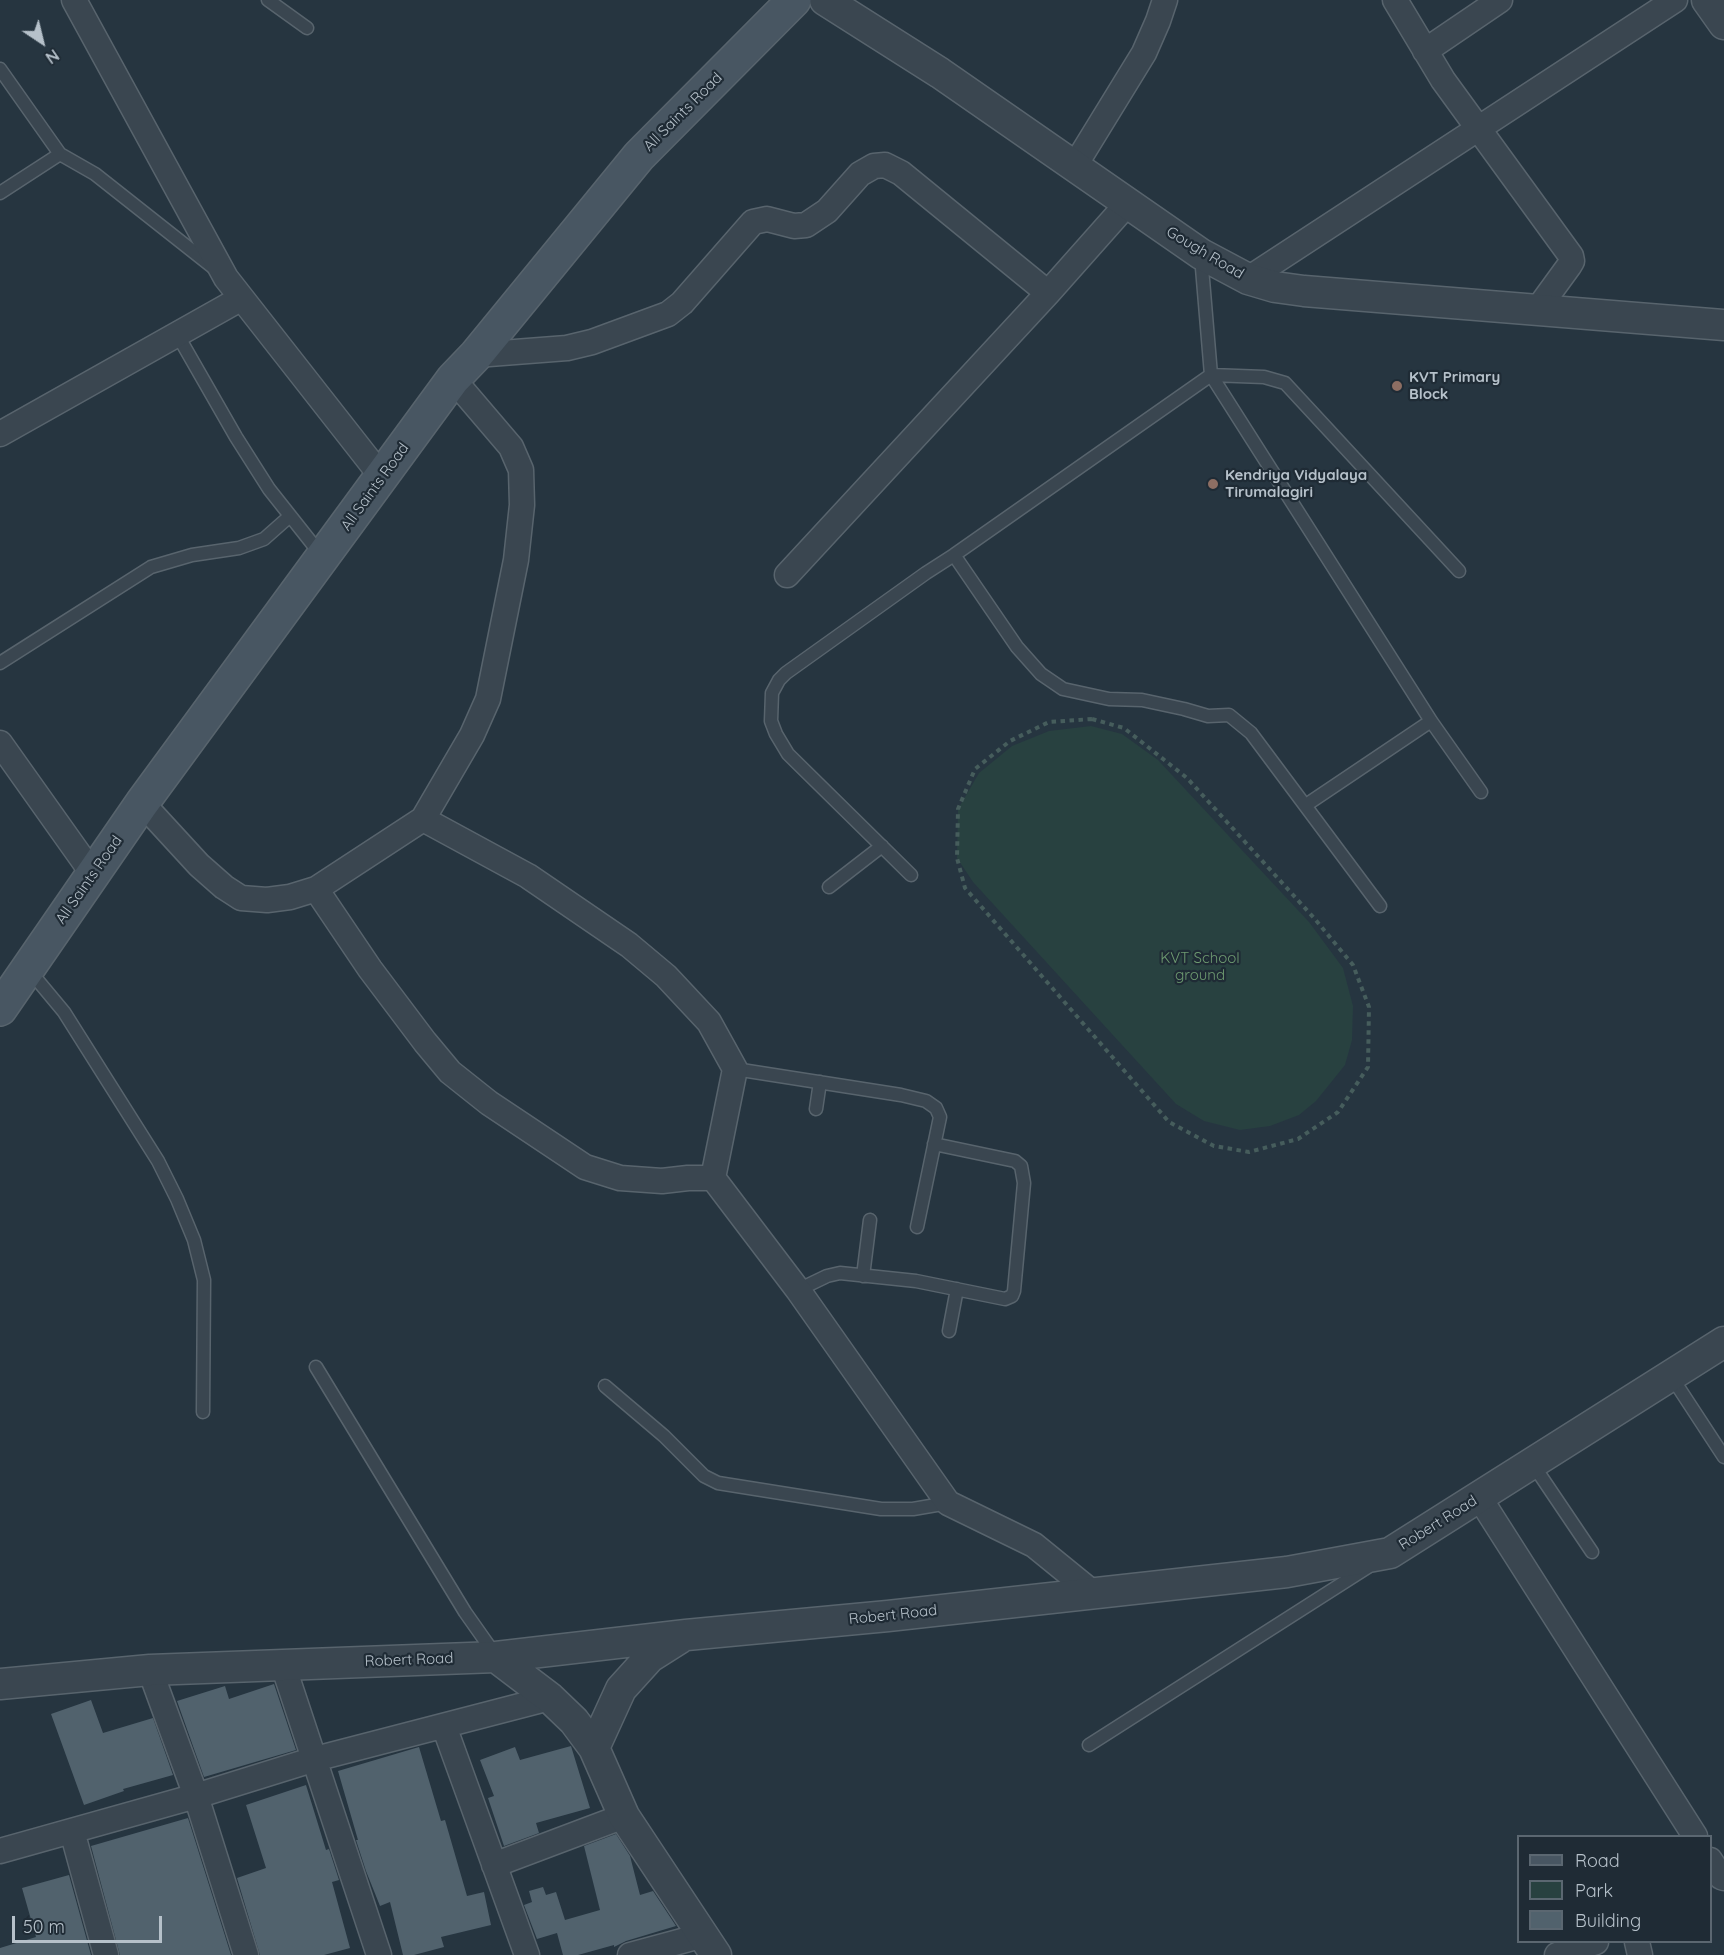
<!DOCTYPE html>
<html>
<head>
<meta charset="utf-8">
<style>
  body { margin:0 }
  #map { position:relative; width:1724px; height:1955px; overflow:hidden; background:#263540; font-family:Quicksand,sans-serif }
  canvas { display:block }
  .legend { position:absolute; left:1517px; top:1835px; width:195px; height:108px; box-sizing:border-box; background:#1f2b35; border:2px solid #5b6771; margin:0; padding:8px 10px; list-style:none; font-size:18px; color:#b6c1ca }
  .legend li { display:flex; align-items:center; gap:12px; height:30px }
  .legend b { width:30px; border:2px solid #5b6771 }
  .north { position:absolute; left:12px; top:12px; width:60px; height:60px; -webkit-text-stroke:4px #1f2b35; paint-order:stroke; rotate:145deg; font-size:16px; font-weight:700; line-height:24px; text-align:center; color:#b6c1ca }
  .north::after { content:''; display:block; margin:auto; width:21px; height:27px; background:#b6c1ca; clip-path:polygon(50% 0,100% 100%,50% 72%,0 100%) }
  .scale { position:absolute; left:12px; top:1916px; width:150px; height:27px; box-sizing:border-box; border:3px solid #b6c1ca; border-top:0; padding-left:8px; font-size:18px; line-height:21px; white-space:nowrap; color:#b6c1ca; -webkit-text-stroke:4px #1f2b35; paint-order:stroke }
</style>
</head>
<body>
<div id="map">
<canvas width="1724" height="1955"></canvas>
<ul class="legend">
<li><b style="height:8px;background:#485662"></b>Road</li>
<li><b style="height:16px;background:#284140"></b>Park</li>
<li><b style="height:16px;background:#51626d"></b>Building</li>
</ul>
<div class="north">N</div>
<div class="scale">50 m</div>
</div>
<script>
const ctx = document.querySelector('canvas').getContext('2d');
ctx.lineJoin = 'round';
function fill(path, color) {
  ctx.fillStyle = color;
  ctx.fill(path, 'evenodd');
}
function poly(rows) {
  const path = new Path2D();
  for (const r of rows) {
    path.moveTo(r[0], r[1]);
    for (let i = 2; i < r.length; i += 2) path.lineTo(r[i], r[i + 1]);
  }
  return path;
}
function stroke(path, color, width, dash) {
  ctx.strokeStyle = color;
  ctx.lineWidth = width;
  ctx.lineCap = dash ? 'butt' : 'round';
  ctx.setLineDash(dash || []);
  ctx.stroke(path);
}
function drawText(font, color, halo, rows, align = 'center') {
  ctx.font = font + ' Quicksand,sans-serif';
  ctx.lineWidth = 4.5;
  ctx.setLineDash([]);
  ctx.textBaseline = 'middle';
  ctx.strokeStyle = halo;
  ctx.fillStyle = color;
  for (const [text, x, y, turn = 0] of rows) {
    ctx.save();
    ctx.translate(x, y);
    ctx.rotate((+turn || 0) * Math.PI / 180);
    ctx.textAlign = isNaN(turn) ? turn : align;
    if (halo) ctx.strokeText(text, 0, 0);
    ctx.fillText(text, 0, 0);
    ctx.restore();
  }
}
fill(poly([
  [1091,726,1122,734,1158,760,1309,922,1343,968,1353,1006,1352,1040,1345,1065,1316,1101,1299,1115,1270,1126,1240,1130,1204,1121,1176,1104,973,882,957,858,958,809,979,773,1012,746,1049,731]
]), '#284140');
fill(poly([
  [274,1684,296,1750,204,1777,177,1701,225,1686,229,1699],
  [91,1700,103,1733,153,1718,173,1775,123,1789,124,1791,84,1805,51,1714],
  [571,1746,590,1808,536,1823,539,1833,504,1846,488,1798,494,1796,480,1760,515,1747,520,1760],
  [419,1747,441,1821,445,1820,467,1896,484,1892,491,1925,441,1937,444,1947,414,1955,403,1955,390,1902,380,1906,366,1871,356,1840,358,1840,338,1771],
  [306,1785,326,1850,329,1849,339,1880,332,1882,350,1948,324,1955,260,1955,237,1878,266,1868,246,1805],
  [188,1818,231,1955,120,1955,91,1846],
  [616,1834,630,1856,640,1895,653,1891,676,1926,626,1941,614,1947,614,1945,578,1955,563,1955,557,1933,537,1939,524,1905,532,1902,529,1891,543,1887,546,1895,556,1892,565,1920,600,1910,584,1846],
  [69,1875,91,1955,0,1955,0,1948,36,1937,22,1888]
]), '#51626d');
const service = poly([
  [268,0,307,28],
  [0,69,60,154,95,174,214,268],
  [0,193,60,154],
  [177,334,236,437,269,489,322,556],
  [1211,375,1431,721,1481,792],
  [1211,375,1264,377,1285,383,1459,571],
  [954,555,1017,647,1041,674,1063,689,1109,699,1142,700,1184,709,1208,716,1229,715,1251,733,1380,906],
  [0,663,151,567,192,555,239,548,264,539,290,516],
  [1306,805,1431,721],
  [911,875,788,754,776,734,771,721,772,693,779,680,786,673,926,573,954,555,1211,375,1201,256],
  [829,887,882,846],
  [29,970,64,1012,158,1161,177,1199,194,1240,204,1280,203,1412],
  [735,1069,901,1095,926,1101,936,1108,940,1117,917,1227],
  [816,1109,820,1082],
  [863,1276,870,1220],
  [798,1290,827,1276,840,1273,916,1281,1005,1299,1012,1296,1014,1291,1024,1183,1021,1166,1015,1161,934,1144],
  [949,1331,957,1289],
  [316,1367,465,1612,496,1656],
  [1671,1376,1724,1457],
  [605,1386,664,1436,704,1476,718,1483,881,1509,913,1509,948,1503],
  [1532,1463,1592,1552],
  [1089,1745,1368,1567]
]);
const minor = poly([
  [74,0,226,278,382,477],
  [1395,0,1443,80,1571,256,1572,261,1569,266,1537,310],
  [1425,51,1500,0],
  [1074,167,1144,53,1158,21,1165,0],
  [1248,279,1675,0],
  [476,355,567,348,592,342,668,314,682,303,753,222,767,219,794,226,806,225,827,211,860,174,874,166,885,165,901,173,1048,293],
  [0,434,240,299],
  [787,575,1048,293,1127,204],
  [0,743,93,874],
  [142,803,199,865,224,887,241,898,267,900,290,897,316,889,423,819,472,735,488,699,516,560,522,505,521,470,511,447,453,379],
  [423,819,528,876,629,945,666,976,709,1022,735,1069,713,1178],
  [316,889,370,969,425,1042,450,1072,489,1103,585,1167,620,1178,662,1181,688,1178,713,1178,798,1290,948,1503,1034,1545,1093,1593],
  [1479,1497,1695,1836],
  [283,1665,379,1955],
  [150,1670,196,1796,246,1955],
  [444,1726,527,1955],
  [72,1831,106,1955],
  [0,1851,196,1796,315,1759,550,1698],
  [1710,1860,1721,1877,1724,1878],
  [494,1865,624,1816],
  [1637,1942,1640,1955],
  [630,1955,704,1935],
  [1557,1955,1596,1942]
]);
const tertiary = poly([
  [825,0,940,73,1201,254,1248,279,1275,287,1304,291,1724,325],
  [1707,0,1724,24],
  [496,1657,550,1698,574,1721,594,1748,624,1816,716,1955],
  [0,1684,150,1670,496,1657,686,1635,888,1616,1287,1572,1390,1553,1724,1342],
  [594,1748,621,1689,650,1657,680,1638]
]);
const secondary = poly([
  [0,1009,142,803,453,379,476,355,639,156,794,0]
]);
stroke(service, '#58646d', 15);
stroke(minor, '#58646d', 27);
stroke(tertiary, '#58646d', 33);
stroke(secondary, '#58646d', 36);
stroke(poly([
  [1092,719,1124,728,1187,778,1314,918,1353,965,1369,1007,1368,1067,1338,1112,1298,1139,1249,1152,1214,1146,1169,1122,965,888,957,858,958,809,975,769,1010,741,1049,722,1092,719]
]), '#465d5c', 4, [4.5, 4.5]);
stroke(service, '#3a4650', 12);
stroke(minor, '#3a4650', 24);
stroke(tertiary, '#3a4650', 30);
stroke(secondary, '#485662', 33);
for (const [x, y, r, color] of [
  [1397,386,6,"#8d6e63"],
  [1213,484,6,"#8d6e63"]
]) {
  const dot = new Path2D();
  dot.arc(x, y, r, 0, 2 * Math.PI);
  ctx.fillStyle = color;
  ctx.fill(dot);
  stroke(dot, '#1f2b35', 2);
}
drawText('15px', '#b6c1ca', '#1f2b35', [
  ["All Saints Road",683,112,-45],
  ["Gough Road",1205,253,31],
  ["All Saints Road",375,487,-54],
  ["All Saints Road",89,880,-55],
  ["Robert Road",1438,1523,-32],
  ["Robert Road",893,1615,-6],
  ["Robert Road",409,1660,-2]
]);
drawText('bold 15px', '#b6c1ca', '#1f2b35', [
  ["KVT Primary",1409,377],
  ["Block",1409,394],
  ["Kendriya Vidyalaya",1225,475],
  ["Tirumalagiri",1225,492]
], 'left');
drawText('15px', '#6e9b71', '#1f2b35', [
  ["KVT School",1200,958],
  ["ground",1200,975]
]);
</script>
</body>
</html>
